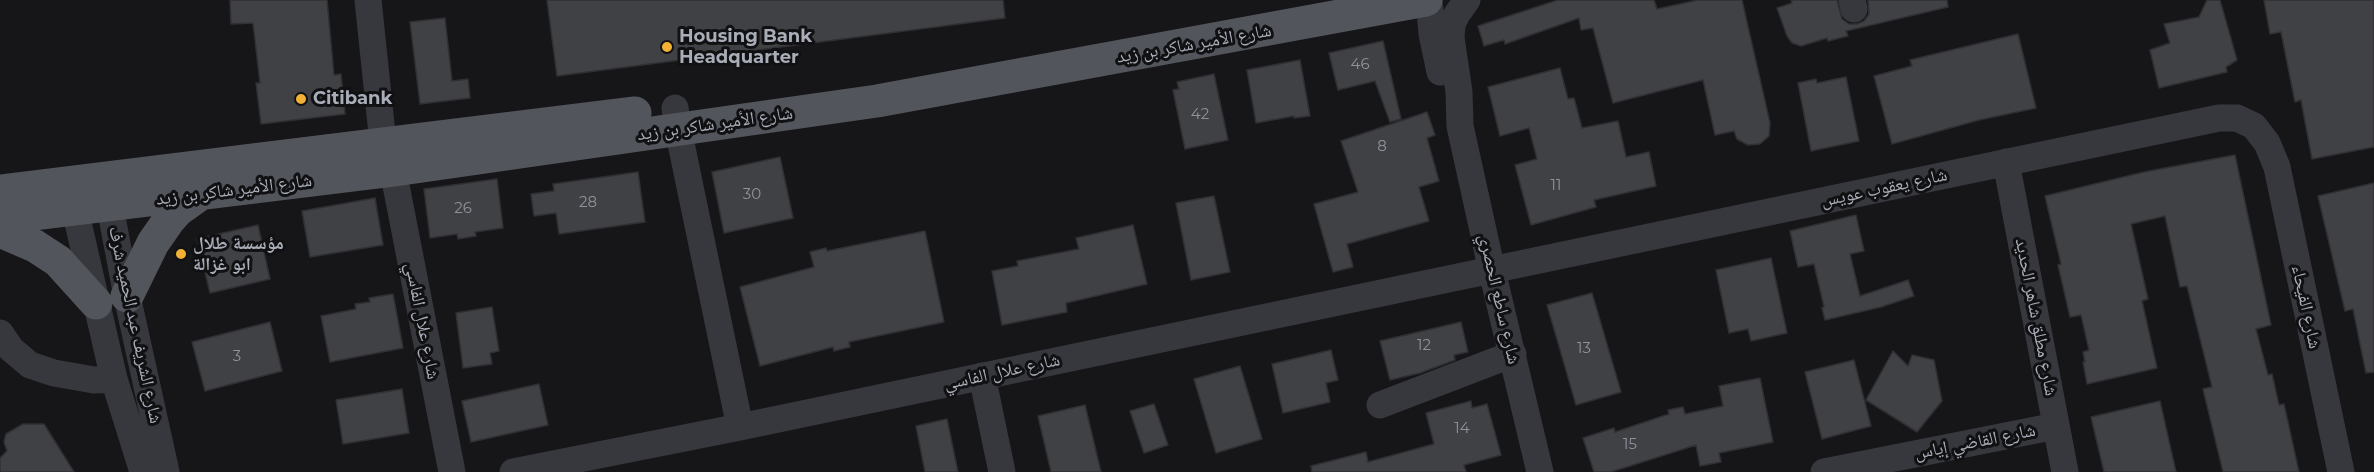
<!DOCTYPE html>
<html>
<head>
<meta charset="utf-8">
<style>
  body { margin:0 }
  canvas { display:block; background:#161618 }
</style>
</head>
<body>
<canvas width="2374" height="472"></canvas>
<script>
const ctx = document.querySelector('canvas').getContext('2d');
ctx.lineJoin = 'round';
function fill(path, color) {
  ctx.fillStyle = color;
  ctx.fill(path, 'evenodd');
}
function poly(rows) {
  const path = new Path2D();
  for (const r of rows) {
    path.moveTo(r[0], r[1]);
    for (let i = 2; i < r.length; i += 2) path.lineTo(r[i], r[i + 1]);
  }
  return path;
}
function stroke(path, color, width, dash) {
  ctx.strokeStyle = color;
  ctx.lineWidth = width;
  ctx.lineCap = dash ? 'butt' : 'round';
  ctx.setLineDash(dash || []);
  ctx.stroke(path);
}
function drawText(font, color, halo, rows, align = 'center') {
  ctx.font = font + ' Montserrat,"Noto Naskh Arabic",sans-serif';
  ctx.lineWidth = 6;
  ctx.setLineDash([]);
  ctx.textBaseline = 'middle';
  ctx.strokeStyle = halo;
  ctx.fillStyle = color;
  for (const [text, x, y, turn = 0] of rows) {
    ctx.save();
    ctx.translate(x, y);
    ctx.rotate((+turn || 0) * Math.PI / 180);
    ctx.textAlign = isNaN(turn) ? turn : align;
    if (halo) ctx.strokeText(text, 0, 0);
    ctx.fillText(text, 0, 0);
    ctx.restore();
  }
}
const building = poly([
  [230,0,327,0,334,75,341,74,345,114,261,124,256,83,260,83,253,23,231,24,230,0],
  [547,0,1003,0,1005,18,557,76,547,0],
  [1558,0,1654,0,1657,9,1698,0,1742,0,1770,123,1769,136,1760,144,1748,145,1737,139,1734,131,1715,135,1703,80,1613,103,1593,28,1581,30,1579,18,1505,44,1504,40,1484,46,1478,26,1558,0],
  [1791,0,1837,0,1842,19,1849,24,1857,24,1864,21,1869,14,1868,0,1947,0,1948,7,1846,31,1848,36,1828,41,1827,38,1801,46,1792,43,1787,36,1777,8,1792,3,1791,0],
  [2207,0,2220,0,2237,60,2226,67,2227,72,2159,88,2150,50,2170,43,2164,24,2199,17,2207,0],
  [2264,0,2374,0,2374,147,2312,159,2301,100,2295,102,2281,32,2270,34,2264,0],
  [445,18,452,81,468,79,470,98,420,104,410,22,445,18],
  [2018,34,2036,108,1979,120,1892,144,1874,76,1912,66,1910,60,2018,34],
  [1383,41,1401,119,1390,122,1375,81,1338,90,1329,53,1383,41],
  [1300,60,1310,116,1294,118,1294,116,1256,123,1247,70,1300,60],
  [1560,68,1568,99,1574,98,1582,128,1618,121,1626,157,1649,152,1656,186,1594,200,1596,207,1531,225,1515,165,1537,159,1529,128,1500,136,1488,87,1560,68],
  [1214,74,1228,140,1185,149,1173,90,1179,89,1177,82,1214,74],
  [1846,77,1859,141,1811,151,1798,83,1816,79,1817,83,1846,77],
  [1427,112,1435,135,1427,138,1439,181,1419,187,1429,221,1347,244,1353,267,1333,272,1314,204,1358,192,1341,141,1427,112],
  [2235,155,2271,325,2256,329,2268,375,2272,374,2279,405,2284,404,2299,472,2223,472,2203,389,2212,387,2187,286,2180,287,2165,216,2131,224,2148,299,2142,301,2157,368,2087,384,2083,362,2085,362,2083,352,2089,350,2081,315,2070,317,2058,265,2061,264,2045,196,2144,172,2235,155],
  [780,157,793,218,724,233,712,172,780,157],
  [638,172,645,222,559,234,556,213,534,216,531,194,554,191,553,184,638,172],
  [497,179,503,228,475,232,476,236,458,239,457,234,430,238,424,189,497,179],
  [2374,183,2374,372,2366,373,2353,309,2345,311,2318,196,2374,183],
  [1214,196,1230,272,1191,280,1176,203,1214,196],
  [375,198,383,245,310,257,302,211,375,198],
  [1856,215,1864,251,1850,254,1860,296,1908,280,1914,296,1881,307,1825,320,1822,308,1824,307,1814,264,1798,267,1790,231,1856,215],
  [258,225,270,279,210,293,197,239,258,225],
  [1133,225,1147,284,1066,303,1067,312,1002,325,992,271,1018,266,1017,261,1079,249,1076,238,1133,225],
  [925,231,944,322,849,342,850,347,834,351,833,347,760,366,740,287,814,267,810,252,826,248,827,251,925,231],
  [1771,258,1787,333,1751,341,1748,329,1729,333,1716,270,1771,258],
  [1592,293,1621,392,1576,405,1547,305,1592,293],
  [393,294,403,348,330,362,321,316,356,309,355,304,370,302,369,298,393,294],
  [492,307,499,351,490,353,492,364,463,368,456,313,492,307],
  [270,322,282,371,205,391,192,342,270,322],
  [1461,322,1468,352,1454,355,1455,360,1420,373,1390,380,1380,341,1461,322],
  [1331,350,1338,380,1326,383,1330,402,1283,413,1272,364,1331,350],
  [1893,351,1908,366,1912,355,1934,360,1942,401,1917,432,1866,400,1893,351],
  [1854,360,1871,426,1822,439,1805,372,1854,360],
  [1240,366,1262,439,1216,453,1194,379,1240,366],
  [1760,378,1773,442,1719,453,1721,462,1700,466,1696,445,1611,472,1594,472,1583,438,1614,428,1615,432,1669,414,1668,410,1683,407,1685,414,1723,406,1719,386,1760,378],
  [539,384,548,425,471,442,462,401,539,384],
  [402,389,409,433,343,444,336,400,402,389],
  [1471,401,1472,408,1487,404,1501,455,1464,465,1466,472,1312,472,1311,466,1366,452,1368,462,1434,444,1426,413,1471,401],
  [2160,401,2176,472,2104,472,2091,417,2160,401],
  [1154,404,1168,445,1144,453,1130,411,1154,404],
  [1085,405,1101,472,1051,472,1038,416,1085,405],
  [947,419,958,472,925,472,916,426,947,419],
  [23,424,44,424,74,472,0,472,0,458,7,451,4,442,6,434,23,424]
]);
fill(building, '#404145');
stroke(building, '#303034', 1.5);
stroke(poly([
  [368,0,383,143],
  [1429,0,1432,34,1440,72],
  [1467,0,1457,14,1452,24,1451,38,1459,92,1460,126,1492,271,1540,472],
  [1852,0,1854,9],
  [675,108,678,129,740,427],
  [2006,162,2065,472],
  [393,170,452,472],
  [106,186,127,296,166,472],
  [70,188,114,379,143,472],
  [0,333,11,349,30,365,54,373,94,380,114,379],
  [982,376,1002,472],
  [1380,405,1513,354],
  [513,472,740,427,2219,118,2237,118,2254,126,2267,143,2277,167,2341,472],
  [1824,472,2056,426]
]), '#37383d', 27);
stroke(poly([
  [0,191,635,113],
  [0,218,393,170,877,101,1426,0],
  [0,231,35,246,58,261,96,303],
  [127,296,153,243,169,220,178,210,199,195]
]), '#53555c', 33);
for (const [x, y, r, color] of [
  [667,47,6,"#f2b134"],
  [301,99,6,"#f2b134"],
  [181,254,6,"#f2b134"]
]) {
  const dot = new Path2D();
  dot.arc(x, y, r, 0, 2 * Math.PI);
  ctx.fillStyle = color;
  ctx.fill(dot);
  stroke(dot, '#111113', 2);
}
drawText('15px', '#8e929b', null, [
  ["46",1360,65],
  ["42",1200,115],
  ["8",1382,147],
  ["11",1556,186],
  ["30",752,195],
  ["28",588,203],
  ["26",463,209],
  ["12",1424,346],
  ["13",1584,349],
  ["3",237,357],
  ["14",1462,429],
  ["15",1630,445]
]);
drawText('bold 18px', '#a8adb8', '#111113', [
  ["Housing Bank",679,37],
  ["Headquarter",679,58],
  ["Citibank",313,99],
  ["مؤسسة طلال",193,244],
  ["ابو غزالة",193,265]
], 'left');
drawText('18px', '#a8adb8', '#111113', [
  ["شارع الأمير شاكر بن زيد",1194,44,-10],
  ["شارع الأمير شاكر بن زيد",715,124,-8],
  ["شارع يعقوب عويس",1884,188,-12],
  ["شارع الأمير شاكر بن زيد",234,190,-7],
  ["شارع ساطع الحصري",1499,299,77],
  ["شارع الفيحاء",2306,307,78],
  ["شارع مطلق شاهر الحديد",2036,317,79],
  ["شارع علال الفاسي",422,321,79],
  ["شارع الشريف عبد الحميد شرف",135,325,78],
  ["شارع علال الفاسي",1002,372,-12],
  ["شارع القاضي إياس",1975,442,-11]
]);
</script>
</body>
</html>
